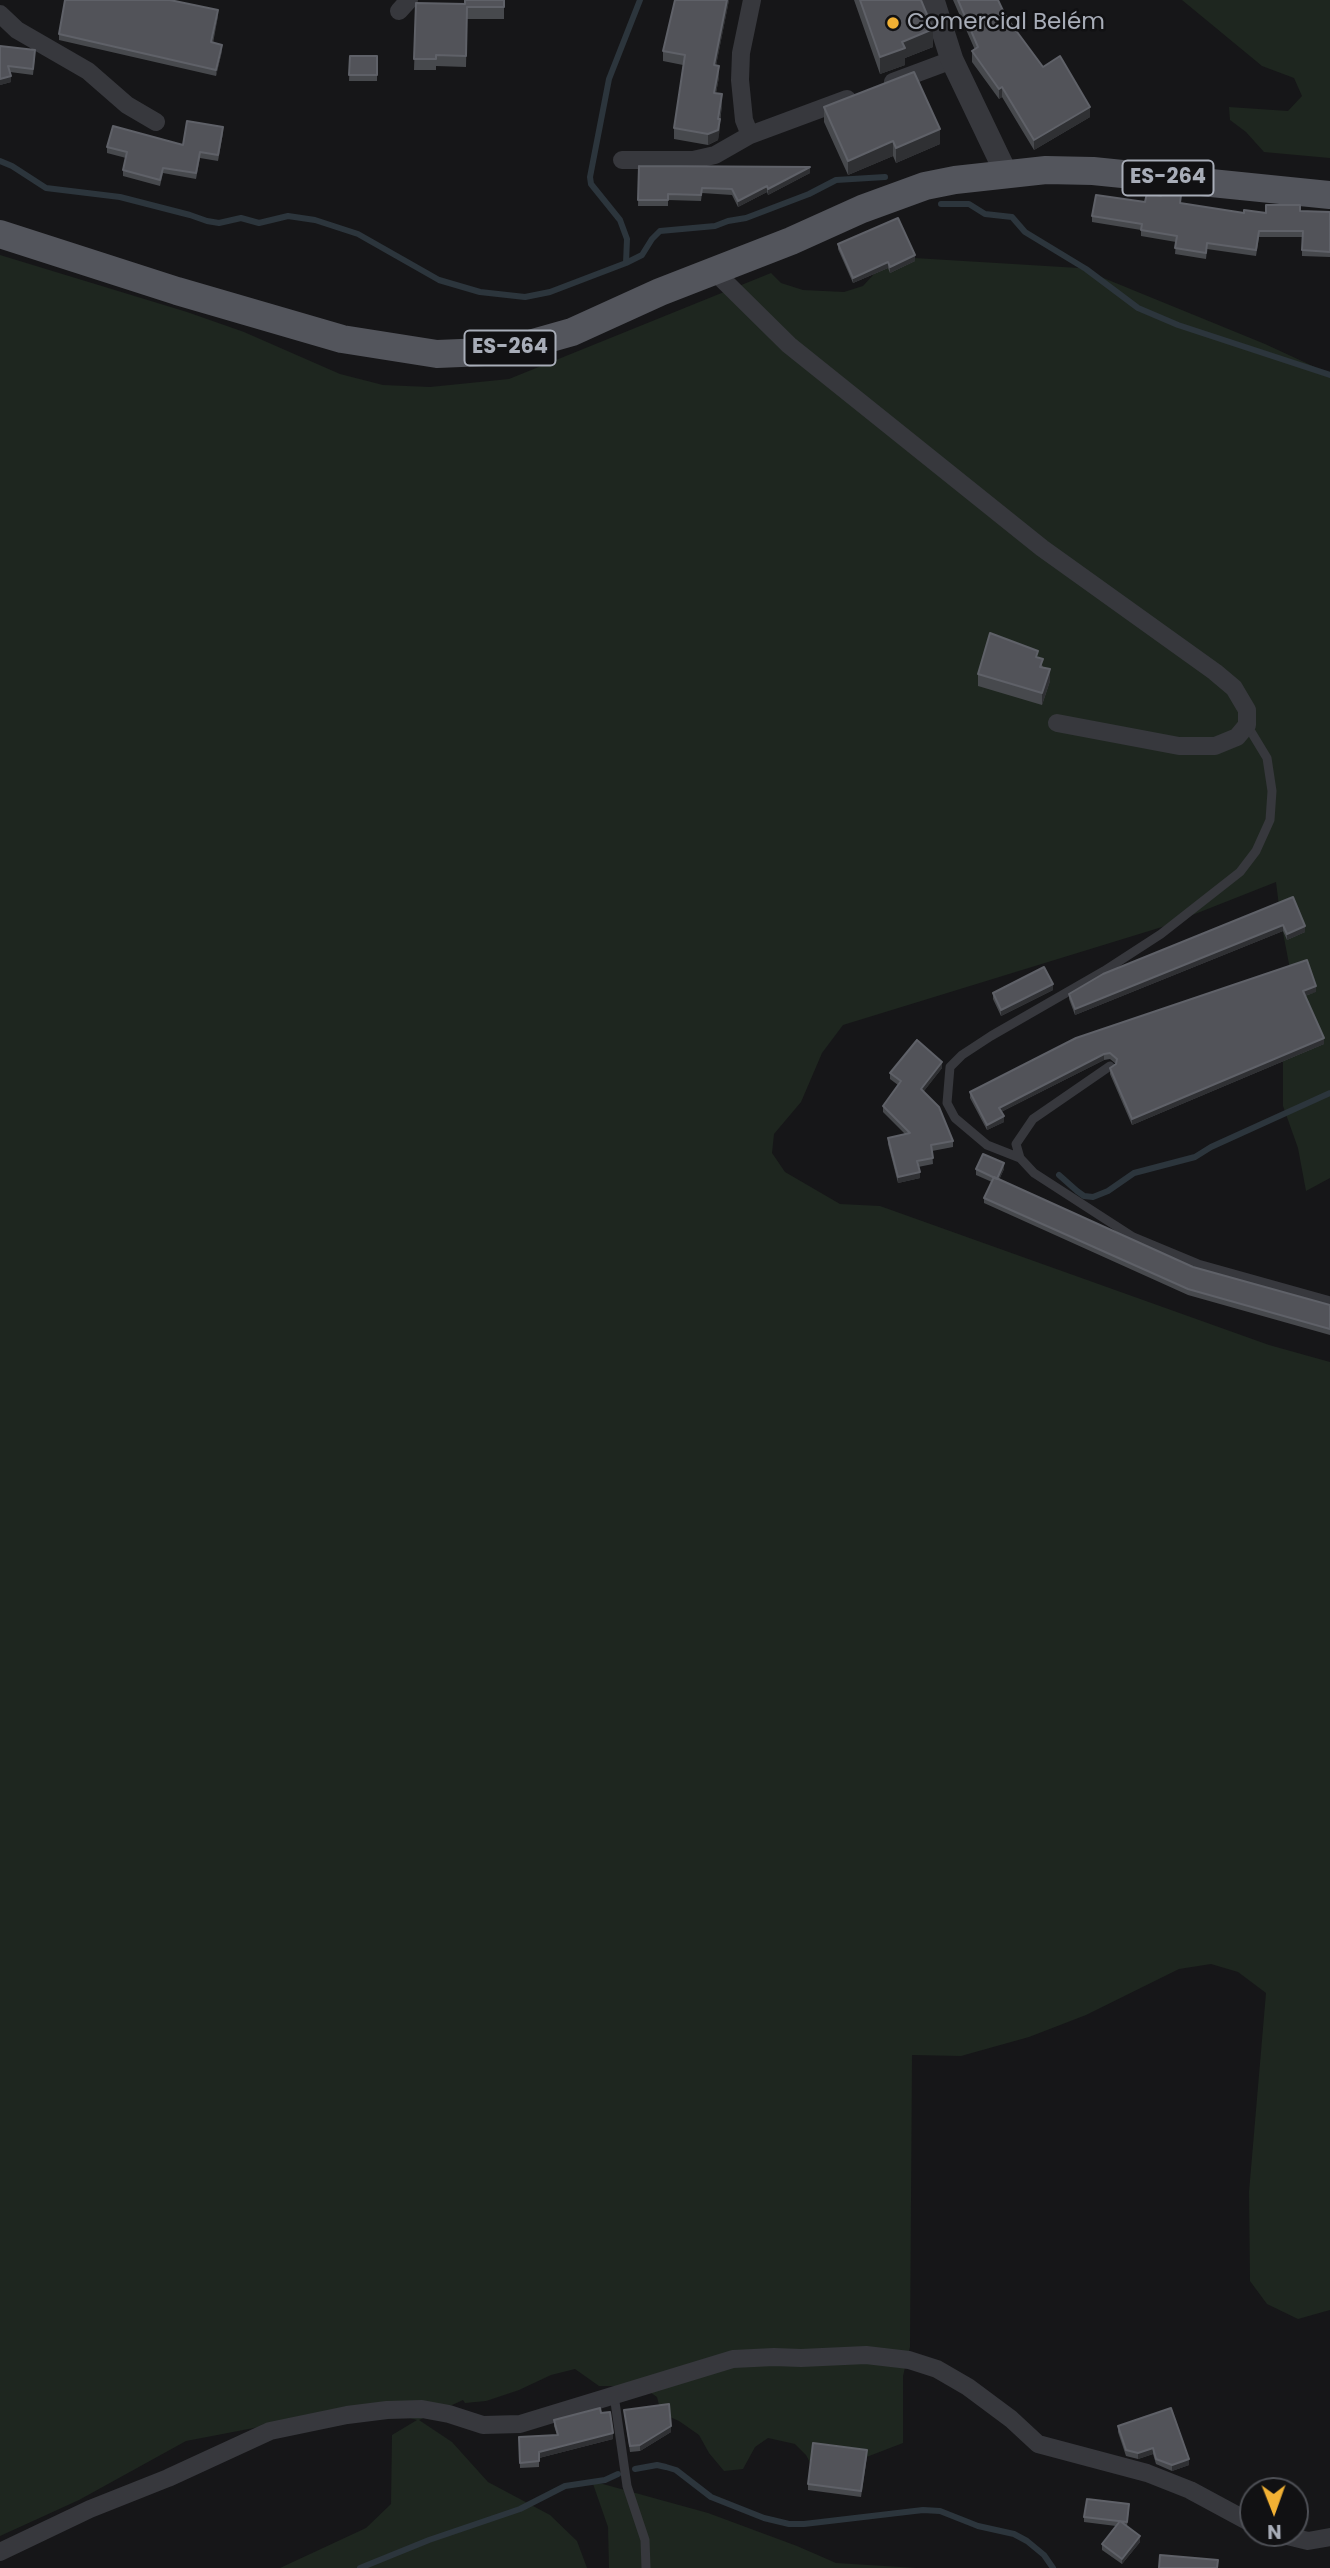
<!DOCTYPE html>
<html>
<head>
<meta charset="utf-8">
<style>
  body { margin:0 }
  #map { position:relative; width:1330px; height:2568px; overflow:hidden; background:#161618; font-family:Poppins,sans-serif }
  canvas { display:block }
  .north { position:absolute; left:1239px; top:2477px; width:70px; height:70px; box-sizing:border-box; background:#111113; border:2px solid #4d4f55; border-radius:50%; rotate:179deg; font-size:19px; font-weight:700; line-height:28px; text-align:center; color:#a8adb8 }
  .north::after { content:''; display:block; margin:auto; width:24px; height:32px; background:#f2b134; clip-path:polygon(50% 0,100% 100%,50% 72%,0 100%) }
</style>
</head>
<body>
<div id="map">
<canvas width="1330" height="2568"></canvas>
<div class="north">N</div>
</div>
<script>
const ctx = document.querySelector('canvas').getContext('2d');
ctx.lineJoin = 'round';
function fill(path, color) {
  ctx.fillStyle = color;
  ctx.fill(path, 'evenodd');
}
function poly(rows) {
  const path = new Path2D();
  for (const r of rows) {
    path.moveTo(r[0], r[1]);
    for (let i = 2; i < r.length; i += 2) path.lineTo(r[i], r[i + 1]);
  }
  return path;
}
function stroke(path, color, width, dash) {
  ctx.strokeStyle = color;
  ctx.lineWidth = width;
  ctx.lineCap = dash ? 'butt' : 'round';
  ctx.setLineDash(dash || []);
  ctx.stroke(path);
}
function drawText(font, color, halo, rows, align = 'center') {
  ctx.font = font + ' Poppins,sans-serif';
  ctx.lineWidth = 5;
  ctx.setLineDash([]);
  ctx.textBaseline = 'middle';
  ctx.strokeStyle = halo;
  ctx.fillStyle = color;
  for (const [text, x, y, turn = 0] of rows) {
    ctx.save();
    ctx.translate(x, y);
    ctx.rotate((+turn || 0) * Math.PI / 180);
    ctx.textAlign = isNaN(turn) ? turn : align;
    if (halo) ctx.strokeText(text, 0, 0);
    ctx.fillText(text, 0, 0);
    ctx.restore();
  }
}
fill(poly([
  [1182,0,1330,0,1330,158,1264,152,1246,132,1230,120,1229,107,1288,111,1302,96,1294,78,1262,66],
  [0,255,187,312,244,332,340,374,383,385,430,387,509,379,771,273,781,283,803,290,844,292,863,286,874,274,898,257,1079,268,1265,344,1330,374,1330,1178,1306,1191,1298,1148,1283,1106,1283,1056,1289,964,1281,922,1276,882,1162,927,843,1025,822,1053,801,1102,774,1134,772,1153,785,1172,840,1204,880,1206,1269,1345,1330,1362,1330,2310,1298,2319,1267,2304,1250,2281,1249,2192,1266,1993,1238,1972,1211,1964,1179,1969,1086,2015,1029,2037,961,2056,912,2055,910,2347,903,2376,903,2443,817,2476,806,2455,795,2444,768,2438,755,2447,743,2469,724,2471,709,2453,699,2435,679,2421,661,2413,657,2397,641,2386,599,2386,575,2369,551,2375,519,2390,486,2401,465,2403,463,2400,419,2420,452,2442,488,2482,550,2515,577,2541,587,2568,280,2568,366,2528,391,2504,392,2435,417,2420,396,2414,259,2427,186,2441,79,2500,0,2536],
  [592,2481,708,2513,797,2546,836,2563,917,2568,609,2568,608,2527]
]), '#1e261f');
stroke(poly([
  [0,161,12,166,46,188,120,197,190,215,207,221,219,223,241,218,259,223,288,216,315,220,358,234,439,280,480,292,525,297,550,292,626,263,642,255,652,239,660,231,715,226,728,221,746,218,809,194,836,180,885,177],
  [941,204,969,204,985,214,1012,217,1025,232,1086,269,1138,308,1178,325,1330,375],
  [626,263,627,239,620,220,591,184,590,177,609,79,640,0],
  [1059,1175,1077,1191,1084,1196,1093,1197,1108,1191,1134,1173,1195,1157,1211,1147,1330,1093],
  [635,2469,657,2465,666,2467,676,2470,711,2497,764,2518,789,2524,804,2524,923,2510,940,2511,978,2526,1014,2534,1027,2541,1044,2555,1053,2568],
  [360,2568,429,2540,520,2509,565,2486,605,2480,618,2474]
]), '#2c353c', 6);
stroke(poly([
  [1110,1066,1033,1119,1016,1144,1020,1158,1034,1173,1133,1237,1198,1264,1330,1301],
  [1020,1158,987,1145,955,1118,947,1103,950,1067,962,1055,991,1036,1104,971,1161,934,1240,872,1256,851,1270,820,1272,791,1267,758,1247,725],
  [614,2395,627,2486,645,2540,646,2568]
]), '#37383d', 9);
stroke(poly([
  [399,11,409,0],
  [0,14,17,30,88,71,127,105,156,122],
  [893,82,952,60],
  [750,135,744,120,740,80,741,53,752,0],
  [622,160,693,160,715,155,750,135,847,99],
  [714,271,789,345,1042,548,1215,672,1234,688,1247,710,1247,725,1237,737,1215,746,1179,746,1057,723],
  [1275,2533,1308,2541,1330,2537],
  [0,2552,90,2509,168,2478,270,2431,347,2415,387,2410,422,2409,449,2414,483,2425,520,2424,733,2359,774,2357,801,2358,866,2355,909,2360,937,2369,968,2387,1011,2419,1038,2444,1147,2473,1190,2490,1253,2524]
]), '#37383d', 18);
stroke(poly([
  [933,0,952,60,1006,173]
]), '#37383d', 23);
stroke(poly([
  [0,234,177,291,342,339,437,354,485,352,526,345,572,332,660,292,791,241,862,209,925,186,955,180,1046,170,1093,171,1330,195]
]), '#53555c', 28);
fill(poly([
  [504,0,504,19,467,19,466,67,436,66,436,70,414,70,416,3,465,4],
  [729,0,716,65,719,77,716,93,722,105,718,140,708,145,674,139,674,128,683,65,663,61,663,51],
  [854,0,921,0,933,47,905,58,905,65,880,74],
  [953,0,998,0,1006,17,1043,67,1090,117,1034,150,1002,97,999,99,972,62,972,51,975,50],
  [218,16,213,43,222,51,216,76,59,40,59,34],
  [0,46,35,55,33,75,10,72,11,82,0,85],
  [350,56,377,56,377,81,349,81],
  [824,107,940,144,896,163,893,156,848,175,824,122],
  [223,133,218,161,200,158,196,179,163,173,160,186,123,176,123,170,126,158,107,153,107,147,183,145],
  [639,166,810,173,768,195,767,192,738,207,732,195,702,193,701,201,668,200,668,206,638,206],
  [1145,202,1181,203,1244,213,1266,213,1300,211,1330,212,1330,257,1302,256,1302,237,1259,237,1256,256,1207,249,1206,259,1175,254,1176,242,1141,236,1141,230,1092,222,1092,216],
  [838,244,915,261,890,273,888,268,853,283,838,249],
  [1038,657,1050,681,1042,705,978,686,978,674],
  [1293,897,1305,932,1287,940,1283,931,1075,1015,1069,999,1069,994],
  [1053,990,1001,1016,993,999,993,993],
  [1316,992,1305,996,1324,1044,1132,1125,1110,1074,1110,1068,1116,1064,1110,1059,1104,1060,1001,1112,1004,1122,987,1130,970,1098,970,1092],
  [942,1068,923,1092,953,1141,953,1147,932,1151,933,1164,918,1167,920,1178,898,1183,888,1144,888,1138,905,1134,883,1112,883,1106,898,1085,890,1079,890,1073],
  [976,1169,1004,1169,999,1180,1193,1267,1330,1305,1330,1335,1188,1295,984,1203,984,1198,992,1182,976,1175],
  [624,2410,671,2432,640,2451,630,2452],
  [601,2413,613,2439,539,2458,539,2467,520,2468,519,2437,557,2435,554,2426,554,2420],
  [1118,2426,1189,2465,1172,2471,1156,2464,1153,2454,1138,2459,1126,2456,1118,2432],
  [867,2456,861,2497,808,2490,808,2484],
  [1129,2509,1127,2526,1140,2542,1122,2564,1102,2550,1102,2544,1116,2526,1084,2522,1084,2517]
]), '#47494d');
fill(poly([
  [727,0,729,0,714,76,714,65],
  [218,10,218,16,211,48,211,42],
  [933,29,933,47,905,58,905,65,880,74,880,57,902,42],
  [222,45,222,51,216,76,216,70],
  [719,66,719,77,714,103,714,93],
  [11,76,11,82,0,85,0,79],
  [1002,87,1002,97,999,99,999,89],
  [722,94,722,105,718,129,718,119],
  [1090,107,1090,117,1034,150,1034,140],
  [720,119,720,129,718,140,708,145,708,134],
  [940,129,940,144,896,163,896,148],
  [893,141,893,156,848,175,848,161],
  [810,167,810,173,768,195,768,189],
  [767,186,767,192,738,207,738,201],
  [915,255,915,261,890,273,890,267],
  [888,262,888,268,853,283,853,278],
  [1050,669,1050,681,1042,705,1042,693],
  [1283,925,1283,931,1075,1015,1075,1009],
  [1305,926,1305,932,1287,940,1287,934],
  [1053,984,1053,990,1001,1016,1001,1010],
  [1316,986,1316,992,1303,996,1303,991],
  [1324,1038,1324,1044,1132,1125,1132,1119],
  [1104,1054,1104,1060,999,1113,999,1108],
  [942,1062,942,1068,921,1095,921,1089],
  [1004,1116,1004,1122,987,1130,987,1125],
  [1004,1163,1004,1169,997,1184,997,1179],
  [920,1172,920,1178,898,1183,898,1177],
  [671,2426,671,2432,640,2451,640,2445],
  [613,2433,613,2439,539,2458,539,2452],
  [1153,2448,1153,2454,1138,2459,1138,2453],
  [1189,2459,1189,2465,1172,2471,1172,2465],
  [1140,2536,1140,2542,1122,2564,1122,2559]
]), '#2f3033');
const building = poly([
  [65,0,170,0,218,10,211,42,222,45,216,70,59,34,65,0],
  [465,0,504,0,504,7,467,7,466,56,436,55,436,59,414,59,416,3,465,4,465,0],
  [675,0,727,0,714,65,719,66,714,93,722,94,718,119,720,119,718,130,708,134,674,128,685,55,663,51,675,0],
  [860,0,921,0,933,29,902,42,905,48,880,57,860,0],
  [958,0,998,0,1006,17,1043,67,1060,56,1090,107,1034,140,1002,87,999,89,972,51,978,47,958,0],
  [0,46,35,50,33,69,8,66,11,76,0,79,0,46],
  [350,56,377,56,377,75,349,75,350,56],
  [914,72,940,129,896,148,893,141,848,161,824,107,914,72],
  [187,121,223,127,218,155,200,152,196,173,163,168,160,180,123,170,127,152,107,147,113,126,183,145,187,121],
  [639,166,810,167,768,189,767,186,738,201,732,189,702,188,701,195,668,194,668,200,638,200,639,166],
  [1162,192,1181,195,1180,203,1244,213,1244,210,1266,213,1266,205,1300,205,1300,211,1330,212,1330,252,1302,250,1303,231,1259,231,1256,250,1207,243,1206,253,1175,248,1177,236,1141,230,1142,224,1092,216,1096,195,1145,202,1147,193,1161,196,1162,192],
  [898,218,915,255,890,267,888,262,853,278,838,244,898,218],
  [990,633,1038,651,1036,657,1043,659,1040,667,1050,669,1042,693,978,674,990,633],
  [1293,897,1305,926,1287,934,1283,925,1075,1009,1069,994,1103,974,1293,897],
  [1307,960,1316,986,1303,991,1324,1038,1132,1119,1110,1068,1116,1064,1117,1059,1110,1053,1104,1054,999,1108,1004,1116,987,1125,970,1092,1076,1038,1307,960],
  [1044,967,1053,984,1001,1010,993,993,1044,967],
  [917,1040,942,1062,921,1089,939,1107,953,1141,931,1145,933,1158,917,1161,920,1172,898,1177,888,1138,910,1133,883,1106,901,1081,890,1073,917,1040],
  [983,1154,1004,1163,997,1179,976,1169,983,1154],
  [994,1177,1193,1267,1330,1305,1330,1329,1188,1289,984,1198,994,1177],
  [669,2404,671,2426,640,2445,630,2446,624,2410,669,2404],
  [600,2408,601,2413,610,2412,613,2433,539,2452,539,2461,520,2463,519,2437,558,2435,554,2420,600,2408],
  [1171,2408,1189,2459,1172,2465,1156,2459,1153,2448,1138,2453,1126,2450,1118,2426,1171,2408],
  [813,2443,867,2450,861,2491,808,2484,813,2443],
  [1087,2499,1129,2504,1127,2522,1084,2517,1087,2499],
  [1120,2521,1140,2536,1122,2559,1102,2544,1120,2521],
  [1160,2555,1218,2560,1217,2568,1159,2568,1160,2555]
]);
fill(building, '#525359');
stroke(building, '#5f6168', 2);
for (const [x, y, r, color] of [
  [893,23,7,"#f2b134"]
]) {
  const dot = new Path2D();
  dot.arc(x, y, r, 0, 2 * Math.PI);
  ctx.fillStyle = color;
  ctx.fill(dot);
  stroke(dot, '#111113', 2.5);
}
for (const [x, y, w] of [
  [1168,178,91],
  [510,348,91]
]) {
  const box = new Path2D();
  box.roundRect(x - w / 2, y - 17.5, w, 35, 5);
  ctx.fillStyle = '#111113';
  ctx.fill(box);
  stroke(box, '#a8adb8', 2);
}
drawText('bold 21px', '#a8adb8', null, [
  ["ES-264",1168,178],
  ["ES-264",510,348]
]);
drawText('23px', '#a8adb8', '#111113', [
  ["Comercial Belém",907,23]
], 'left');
</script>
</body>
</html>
